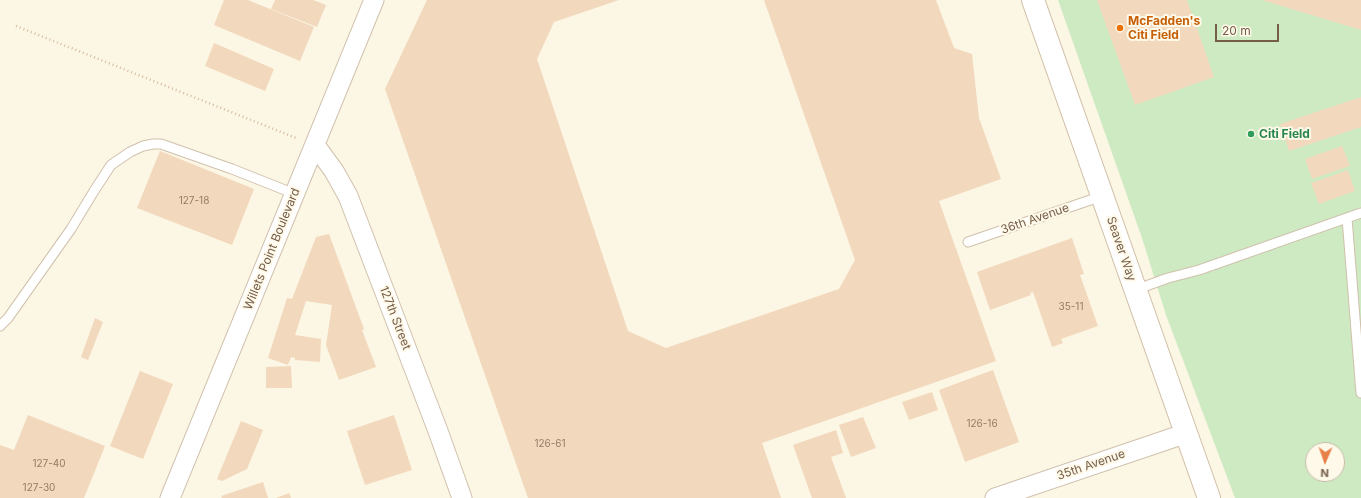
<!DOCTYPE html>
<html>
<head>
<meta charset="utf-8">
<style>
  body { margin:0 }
  #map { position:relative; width:1361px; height:498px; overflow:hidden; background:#fcf6e4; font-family:Inter,sans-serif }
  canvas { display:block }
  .north { position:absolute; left:1305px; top:442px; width:40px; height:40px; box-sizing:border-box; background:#fff9ea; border:1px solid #c8bbaa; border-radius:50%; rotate:182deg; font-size:11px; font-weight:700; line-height:16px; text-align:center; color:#755e49 }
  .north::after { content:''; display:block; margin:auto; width:14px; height:18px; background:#e78049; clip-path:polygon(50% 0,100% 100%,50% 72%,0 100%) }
  .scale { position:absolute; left:1215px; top:24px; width:64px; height:18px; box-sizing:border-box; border:2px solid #755e49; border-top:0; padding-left:5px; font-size:12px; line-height:14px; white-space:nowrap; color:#755e49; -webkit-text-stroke:3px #fff9ea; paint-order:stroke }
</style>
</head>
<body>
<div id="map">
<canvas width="1361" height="498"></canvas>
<div class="north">N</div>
<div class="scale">20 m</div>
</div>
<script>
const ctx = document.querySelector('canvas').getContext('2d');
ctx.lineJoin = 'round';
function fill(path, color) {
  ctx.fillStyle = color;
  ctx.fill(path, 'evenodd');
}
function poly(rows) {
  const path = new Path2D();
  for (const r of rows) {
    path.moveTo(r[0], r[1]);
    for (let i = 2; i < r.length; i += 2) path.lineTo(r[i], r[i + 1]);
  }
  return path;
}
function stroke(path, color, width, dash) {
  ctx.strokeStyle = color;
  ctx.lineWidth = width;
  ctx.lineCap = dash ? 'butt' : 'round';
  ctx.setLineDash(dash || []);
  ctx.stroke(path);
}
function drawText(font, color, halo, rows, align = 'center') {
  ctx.font = font + ' Inter,sans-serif';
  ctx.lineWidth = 4;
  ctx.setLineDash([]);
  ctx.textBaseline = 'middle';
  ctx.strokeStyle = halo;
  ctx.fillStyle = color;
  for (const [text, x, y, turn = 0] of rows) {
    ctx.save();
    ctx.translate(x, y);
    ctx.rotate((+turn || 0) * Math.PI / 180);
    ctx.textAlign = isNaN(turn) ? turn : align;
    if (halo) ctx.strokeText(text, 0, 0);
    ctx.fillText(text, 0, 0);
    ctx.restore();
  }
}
fill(poly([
  [1058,0,1361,0,1361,498,1235,498,1166,315,1142,238],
  [1313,450,1337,450,1337,474,1313,474]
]), '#cdeac2');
fill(poly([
  [224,0,248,0,314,27,300,61,214,25],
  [275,0,313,0,326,5,317,27,271,9],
  [427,0,619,0,554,22,537,59,628,331,666,348,839,289,855,260,764,0,936,0,954,48,972,54,979,118,1001,179,939,201,996,361,762,443,781,498,528,498,385,89],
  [1097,0,1187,0,1214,77,1135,105],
  [1262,0,1361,0,1361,30],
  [214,43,274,69,265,91,205,66],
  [1361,97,1361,127,1289,151,1280,124],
  [1342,146,1350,166,1312,179,1305,159],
  [160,151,254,189,232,245,137,208],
  [1348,170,1355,191,1319,204,1311,183],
  [329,234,364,329,362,330,376,367,339,380,326,345,332,305,306,301,295,335,321,339,320,362,295,360,295,358,291,357,288,365,268,358,287,298,292,299,316,237],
  [1072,238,1084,274,1080,275,1098,326,1061,339,1063,343,1052,347,1033,292,1030,293,1031,295,990,310,977,272],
  [95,318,103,322,88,360,81,357],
  [291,366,292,388,266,388,266,367],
  [993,370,1019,442,965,462,939,390],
  [140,371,173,384,143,459,110,446],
  [932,392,938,410,909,420,902,402],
  [28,415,105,446,84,498,0,498,0,445,14,450],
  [394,415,412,470,365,485,347,431],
  [863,417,876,448,851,457,839,425],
  [241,421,263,430,247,469,222,481,217,479],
  [836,430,843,453,831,457,846,498,812,498,793,445],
  [263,482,268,498,222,498,221,496],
  [289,493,291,498,276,498]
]), '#f2d8bc');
const lane = poly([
  [1347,218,1361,393],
  [968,242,1102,196],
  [1135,290,1168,278,1199,270,1361,213],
  [0,326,8,318,71,229,94,191,111,165,130,152,143,146,153,144,161,144,232,169,295,194]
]);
const street = poly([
  [315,145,334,171,348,196,438,431,462,498],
  [170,498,374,0],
  [995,498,1187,433]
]);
const secondary = poly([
  [1033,0,1209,498]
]);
stroke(lane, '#d0c1ad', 11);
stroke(street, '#d0c1ad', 21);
stroke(secondary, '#d1bfa7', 24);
stroke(poly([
  [16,26,296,138]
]), '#d7bb9f', 2.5, [1, 3]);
stroke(lane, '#fff', 9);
stroke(street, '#fff', 19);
stroke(secondary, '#fff', 22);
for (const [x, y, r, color] of [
  [1120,28,4,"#e8710a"],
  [1251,134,4,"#2e9e5b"]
]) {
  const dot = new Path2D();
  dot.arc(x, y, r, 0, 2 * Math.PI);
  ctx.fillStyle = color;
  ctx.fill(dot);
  stroke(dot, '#fff9ea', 1.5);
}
drawText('10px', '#947c66', null, [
  ["127-18",194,201],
  ["35-11",1071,307],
  ["126-16",982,424],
  ["126-61",550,444],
  ["127-40",49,464],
  ["127-30",39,488]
]);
drawText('bold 12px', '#c56008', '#fff9ea', [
  ["McFadden's",1128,21],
  ["Citi Field",1128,35]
], 'left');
drawText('bold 12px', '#27864d', '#fff9ea', [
  ["Citi Field",1259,134]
], 'left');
drawText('12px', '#755e49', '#fff9ea', [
  ["36th Avenue",1035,219,-19],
  ["Willets Point Boulevard",272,249,-68],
  ["Seaver Way",1121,249,71],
  ["127th Street",395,318,69],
  ["35th Avenue",1091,465,-19]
]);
</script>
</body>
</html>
